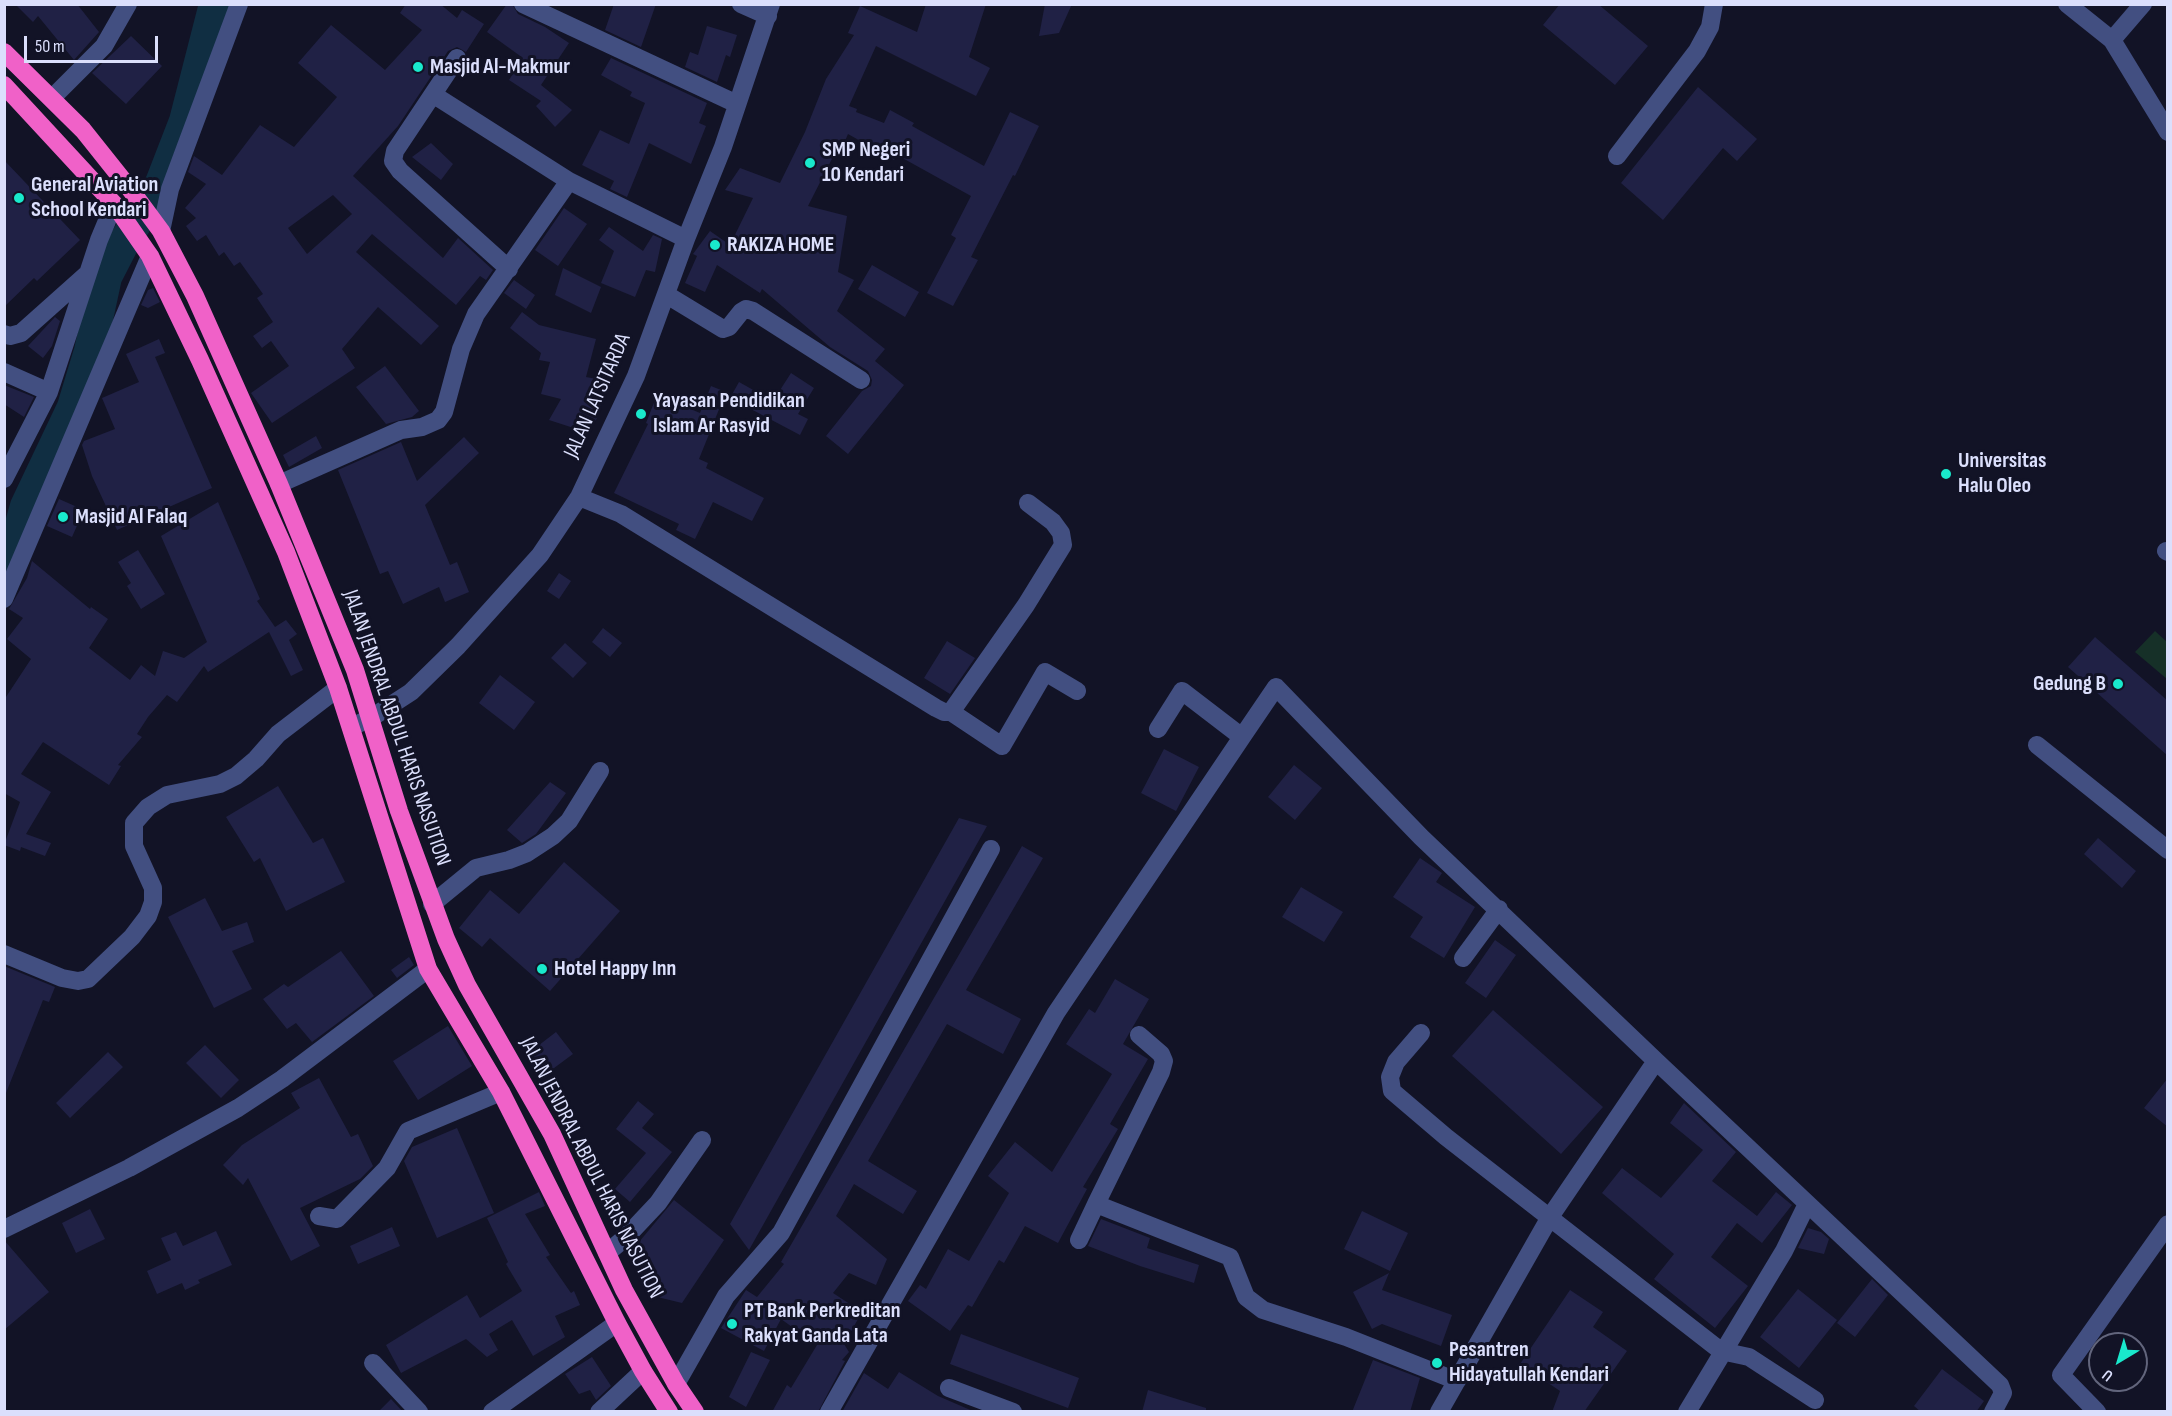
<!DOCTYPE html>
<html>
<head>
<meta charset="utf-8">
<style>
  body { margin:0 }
  #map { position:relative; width:2172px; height:1416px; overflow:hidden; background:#121326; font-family:"Sofia Sans Condensed",sans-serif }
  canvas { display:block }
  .frame { position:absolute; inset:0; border:6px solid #dbdffc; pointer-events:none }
  .north { position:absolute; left:2088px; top:1332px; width:60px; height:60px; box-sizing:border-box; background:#121326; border:2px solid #62657c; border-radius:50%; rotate:218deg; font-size:16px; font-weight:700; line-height:24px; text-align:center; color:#dbdffc }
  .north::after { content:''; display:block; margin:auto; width:21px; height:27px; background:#19e9cc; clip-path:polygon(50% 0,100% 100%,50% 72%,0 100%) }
  .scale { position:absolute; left:24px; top:36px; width:134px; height:27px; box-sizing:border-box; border:3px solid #dbdffc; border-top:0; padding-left:8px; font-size:18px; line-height:21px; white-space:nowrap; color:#dbdffc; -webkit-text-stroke:4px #121326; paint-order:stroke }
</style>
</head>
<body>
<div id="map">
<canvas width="2172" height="1416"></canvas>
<div class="frame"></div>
<div class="north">U</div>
<div class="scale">50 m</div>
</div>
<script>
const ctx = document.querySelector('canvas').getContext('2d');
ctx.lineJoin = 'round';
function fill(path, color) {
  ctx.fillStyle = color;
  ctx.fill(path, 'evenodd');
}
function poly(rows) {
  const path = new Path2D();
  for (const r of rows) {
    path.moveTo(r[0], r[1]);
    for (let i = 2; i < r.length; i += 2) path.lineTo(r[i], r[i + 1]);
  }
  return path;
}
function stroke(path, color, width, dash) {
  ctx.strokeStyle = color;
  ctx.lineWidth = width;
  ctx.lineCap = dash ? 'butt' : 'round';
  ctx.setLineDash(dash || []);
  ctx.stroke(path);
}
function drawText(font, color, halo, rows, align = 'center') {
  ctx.font = font + ' "Sofia Sans Condensed",sans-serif';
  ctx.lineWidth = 6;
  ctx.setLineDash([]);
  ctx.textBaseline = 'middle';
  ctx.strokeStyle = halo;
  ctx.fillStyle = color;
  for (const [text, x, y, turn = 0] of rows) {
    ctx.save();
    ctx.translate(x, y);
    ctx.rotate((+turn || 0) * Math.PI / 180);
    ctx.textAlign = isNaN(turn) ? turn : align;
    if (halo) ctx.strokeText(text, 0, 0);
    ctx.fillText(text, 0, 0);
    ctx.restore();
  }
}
fill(poly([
  [2155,631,2167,642,2167,679,2135,652]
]), '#163028');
stroke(poly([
  [4,567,13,552,26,506,73,407,90,351,106,277,124,242,161,183,185,121,215,4]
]), '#102e42', 32);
fill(poly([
  [15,4,77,4,99,32,74,60,38,16,33,22],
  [406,4,440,4,457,18,462,10,484,24,466,52,457,47,448,51,398,126,353,176,443,258,458,238,493,270,486,280,480,276,456,305,372,234,356,252,439,326,421,345,378,307,342,349,355,368,272,423,251,393,289,366,271,341,262,348,253,336,273,322,257,298,263,294,240,262,234,266,224,252,219,256,206,235,197,241,186,226,196,218,185,208,206,184,188,172,194,156,222,175,260,125,294,147,337,97,298,63,331,25,385,70,422,30,400,13],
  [333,195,352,214,307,254,288,228],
  [507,4,512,4,518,14,545,27,569,43,541,85,572,110,555,127,536,106,541,101,509,80,523,58,487,32],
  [614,4,656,4,641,47,605,30],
  [926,4,986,4,969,57,990,68,976,96,876,46,849,106,857,109,856,112,884,123,890,110,914,123,912,126,984,166,1010,112,1039,126,1015,176,1013,175,971,257,978,260,953,306,927,293,956,238,951,235,971,196,897,155,894,160,848,134,845,141,842,139,808,206,847,216,838,272,854,280,837,311,885,349,875,361,904,385,848,454,826,436,862,391,871,386,872,380,868,371,830,347,762,289,760,293,717,265,705,292,685,283,697,256,693,254,710,231,730,245,753,198,725,190,740,168,780,183,805,132,826,79,854,35,848,33,860,6,917,32],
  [1045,4,1072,4,1059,33,1039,36],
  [1560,4,1598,4,1648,46,1615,85,1543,25],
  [707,26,737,35,730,57,726,55,717,82,685,67,690,52,698,55],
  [131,36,162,66,126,104,92,73],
  [611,58,707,103,699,123,706,126,691,164,649,143,627,197,610,189,614,181,582,165,600,130,629,144,645,103,630,96,632,92,601,75],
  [1698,87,1757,139,1737,161,1723,148,1663,220,1621,183],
  [431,143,453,164,441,180,412,157],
  [4,160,80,240,37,281,34,278,4,307],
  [564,208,587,224,558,266,535,250],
  [609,227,643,251,653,235,662,239,655,272,646,270,635,297,601,283,614,251,599,240],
  [872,265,919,292,905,317,858,289],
  [563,268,601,287,591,313,555,295],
  [514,280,535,295,526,309,504,293],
  [153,288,160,302,148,308,141,305,148,290],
  [522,312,539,325,596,339,586,377,607,381,598,416,589,433,549,420,561,399,541,394,550,362,539,360,541,353,510,328],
  [55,317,60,321,52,346,43,358,28,346],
  [159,339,165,353,155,357,212,488,117,530,92,476,82,445,84,441,115,429,102,398,139,382,126,354],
  [385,366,419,411,412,417,386,424,356,387],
  [791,373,814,388,798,414,808,419,800,435,730,398,739,382,773,401],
  [4,385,34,397,24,417,4,404],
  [711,386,726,392,699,459,708,463,706,468,764,498,752,521,713,502,695,539,676,530,679,524,614,493,648,424,646,423,657,395,700,413],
  [316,436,322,448,289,467,283,455],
  [464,437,479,453,425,505,450,565,457,562,469,592,445,602,439,587,403,604,388,571,380,574,338,470,401,442,417,481],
  [59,499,84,510,72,537,47,526],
  [218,502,260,599,257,601,275,627,286,620,297,634,289,640,303,670,291,676,269,632,208,672,204,666,177,702,167,695,148,717,137,734,142,737,118,765,121,766,109,785,43,742,21,774,51,792,26,834,51,843,45,856,21,847,20,851,4,845,20,802,4,793,4,700,31,659,7,639,23,618,9,609,27,578,32,561,90,609,91,607,108,619,89,648,130,680,141,665,155,676,163,651,184,658,207,642,161,536],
  [138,550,165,594,141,609,127,586,131,583,118,562],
  [559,573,571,581,559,599,547,591],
  [603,628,622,643,610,657,592,642],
  [2095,637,2168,701,2168,756,2068,667],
  [947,641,975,658,950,694,924,678],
  [565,643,587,663,573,678,551,658],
  [500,675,535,702,514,730,479,703],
  [1164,749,1199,767,1176,811,1141,793],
  [1294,765,1322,788,1295,820,1268,797],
  [550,782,566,793,536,834,522,843,507,830],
  [278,786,313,843,323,838,345,882,286,911,260,858,254,862,226,817],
  [959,818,987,826,749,1250,730,1224],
  [2098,838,2136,871,2122,888,2084,854],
  [1022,846,1043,858,966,990,1021,1019,1003,1054,947,1024,868,1161,917,1191,903,1214,854,1184,836,1216,887,1259,876,1285,849,1273,833,1293,862,1312,844,1344,849,1352,842,1360,845,1361,818,1412,772,1412,787,1385,791,1388,817,1345,781,1319,764,1351,721,1328,746,1290,757,1297,784,1264,781,1262],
  [1420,858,1442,873,1436,882,1475,907,1444,958,1410,937,1423,917,1393,897],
  [564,862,620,911,550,991,490,938,482,947,459,928,490,890,519,914],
  [1301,887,1343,912,1324,942,1282,917],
  [205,898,222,931,247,922,254,942,232,951,252,989,214,1008,168,917],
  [1495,940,1516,955,1486,998,1465,983],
  [341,951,374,996,312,1042,296,1023,287,1029,263,999,284,984,288,987],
  [409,957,414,965,397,978,391,970],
  [4,966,55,987,49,1002,43,1000,6,1093],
  [1115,979,1149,999,1123,1044,1148,1059,1110,1124,1118,1129,1083,1187,1087,1189,1058,1243,1025,1226,1004,1263,999,1260,972,1307,968,1305,950,1331,908,1301,920,1285,926,1289,948,1249,969,1261,1009,1193,988,1176,1015,1142,1052,1172,1112,1074,1066,1044,1089,1009,1095,1013],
  [1493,1010,1603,1107,1561,1154,1452,1056],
  [448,1026,472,1066,418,1100,393,1061],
  [556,1032,573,1054,546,1074,530,1052],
  [205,1045,239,1080,221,1098,186,1063],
  [108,1052,123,1067,70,1118,56,1103],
  [319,1078,351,1137,358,1134,373,1166,360,1179,300,1208,320,1246,291,1261,248,1178,243,1185,223,1165,242,1145,300,1108,291,1093],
  [2168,1078,2168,1127,2144,1108],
  [638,1101,654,1114,642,1128,672,1152,630,1202,615,1189,646,1153,616,1129],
  [1684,1103,1736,1152,1712,1181,1757,1216,1776,1192,1792,1205,1762,1243,1737,1223,1711,1257,1748,1286,1715,1328,1654,1279,1674,1254,1602,1193,1622,1168,1661,1198,1703,1150,1670,1123],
  [457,1128,494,1213,437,1238,404,1161,412,1147],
  [539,1192,545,1206,525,1214,550,1255,546,1257,571,1293,574,1291,580,1305,555,1316,565,1337,533,1356,512,1320,489,1334,498,1350,487,1357,466,1339,401,1373,386,1345,467,1295,480,1318,522,1291,506,1264,508,1262,487,1218],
  [674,1200,724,1240,682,1303,649,1295,634,1248],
  [90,1209,105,1239,76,1253,62,1223],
  [1362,1211,1408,1233,1390,1271,1344,1249],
  [1101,1219,1150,1238,1147,1248,1199,1265,1194,1283,1140,1266,1088,1246],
  [392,1227,400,1246,358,1264,350,1246],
  [1808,1228,1821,1232,1829,1239,1824,1254,1798,1248],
  [216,1231,232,1265,198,1280,200,1283,185,1290,182,1283,157,1294,147,1271,171,1260,161,1238,176,1232,183,1246],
  [4,1240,49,1292,4,1330],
  [1389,1273,1382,1290,1452,1315,1441,1346,1382,1324,1372,1329,1353,1292],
  [1872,1279,1888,1295,1855,1337,1837,1323],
  [1798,1289,1837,1320,1799,1368,1760,1337],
  [1570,1290,1603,1312,1593,1327,1627,1351,1584,1412,1552,1412,1560,1391,1520,1364],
  [961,1334,1079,1378,1068,1408,950,1364],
  [751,1352,770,1360,746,1407,729,1397],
  [592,1357,611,1386,596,1400,590,1390,579,1394,565,1374],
  [1373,1360,1420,1378,1410,1412,1352,1412],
  [1942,1369,1984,1401,1976,1412,1921,1412,1914,1406],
  [899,1372,938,1396,975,1412,842,1412,864,1373,888,1389],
  [1148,1390,1206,1408,1206,1412,1142,1412],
  [391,1399,403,1412,378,1412]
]), '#202145');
stroke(poly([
  [523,4,737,104],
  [741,4,768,16],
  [2067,4,2112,40,2168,132],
  [2112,40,2143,4],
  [457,58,395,151,393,161,400,171,509,269],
  [434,95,569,181],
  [52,98,104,46,128,4],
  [1617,156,1697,51,1710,27,1714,4],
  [161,231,170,189,239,4],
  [667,295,723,329,729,327,741,312,746,309,753,311,861,380],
  [4,334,10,336,21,333,86,275],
  [4,372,49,392,99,240,114,204],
  [4,479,49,392],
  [279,484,401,430,422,427,438,420,444,412,461,349,476,314,569,181,686,239],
  [579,497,621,514,936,708,944,712,951,712,1002,746,1045,672,1077,691],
  [2166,551,2168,552],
  [4,599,150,256],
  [951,712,1026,605,1063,545,1061,533,1053,522,1028,503],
  [351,727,371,718,411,692,458,646,540,555,579,497,636,376,686,239,723,147,771,4],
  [1242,737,1276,687,1421,837,1656,1061,1550,1217,1439,1412],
  [2037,745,2168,850],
  [432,904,476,868,509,860,527,853,553,836,569,821,600,771],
  [4,954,62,978,78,981,88,979,132,937,148,916,153,902,153,888,134,846,134,823,148,807,167,795,220,784,236,776,256,759,278,734,338,688],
  [1463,958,1499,909],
  [1421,1033,1396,1062,1390,1077,1392,1091,1446,1137,1721,1351,1749,1357,1815,1400],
  [1139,1035,1161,1054,1164,1061,1161,1072,1096,1204,1230,1257,1246,1297,1263,1310,1346,1337,1457,1381],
  [1656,1061,2000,1385,2003,1393,1993,1412],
  [319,1216,337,1219,387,1168,408,1131,501,1092],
  [4,1229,129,1168,238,1108,282,1079,428,969],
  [1079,1240,1096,1204],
  [607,1253,626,1237,658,1203,702,1140],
  [373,1363,419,1412],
  [676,1384,726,1296,781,1233,991,849],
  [949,1388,1013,1412],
  [492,1412,617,1323],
  [599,1412,643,1371],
  [829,1412,1056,1013,1242,737,1182,691,1158,729],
  [1687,1412,1784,1251,1807,1204],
  [2097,1412,2061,1375,2168,1224]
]), '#424f81', 18);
stroke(poly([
  [4,52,83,130,130,189,161,231,195,296,279,484,355,670,399,811,446,939,467,985,552,1134,624,1290,676,1384,695,1412],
  [4,85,114,204,150,256,200,360,286,552,338,688,428,969,501,1092,617,1323,643,1371,669,1412]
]), '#f061c8', 18);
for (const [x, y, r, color] of [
  [418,67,6,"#19e9cc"],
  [810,163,6,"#19e9cc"],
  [19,198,6,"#19e9cc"],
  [715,245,6,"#19e9cc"],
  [641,414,6,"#19e9cc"],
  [1946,474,6,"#19e9cc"],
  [63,517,6,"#19e9cc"],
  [2118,684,6,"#19e9cc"],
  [542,969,6,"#19e9cc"],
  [732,1324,6,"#19e9cc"],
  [1437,1363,6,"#19e9cc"]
]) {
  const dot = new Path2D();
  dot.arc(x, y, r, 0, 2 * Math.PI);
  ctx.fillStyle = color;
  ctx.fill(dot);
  stroke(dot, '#121326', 2);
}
drawText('bold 22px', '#dbdffc', '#121326', [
  ["Masjid Al-Makmur",430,67],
  ["SMP Negeri",822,150],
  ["10 Kendari",822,175],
  ["General Aviation",31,185],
  ["School Kendari",31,210],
  ["RAKIZA HOME",727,245],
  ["Yayasan Pendidikan",653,401],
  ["Islam Ar Rasyid",653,426],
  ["Universitas",1958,461],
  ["Halu Oleo",1958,486],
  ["Masjid Al Falaq",75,517],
  ["Gedung B",2106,684,"right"],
  ["Hotel Happy Inn",554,969],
  ["PT Bank Perkreditan",744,1311],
  ["Rakyat Ganda Lata",744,1336],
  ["Pesantren",1449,1350],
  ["Hidayatullah Kendari",1449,1375]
], 'left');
drawText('22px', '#dbdffc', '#121326', [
  ["JALAN LATSITARDA",598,396,-66],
  ["JALAN JENDRAL ABDUL HARIS NASUTION",396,728,71],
  ["JALAN JENDRAL ABDUL HARIS NASUTION",591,1168,63]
]);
</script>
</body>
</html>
